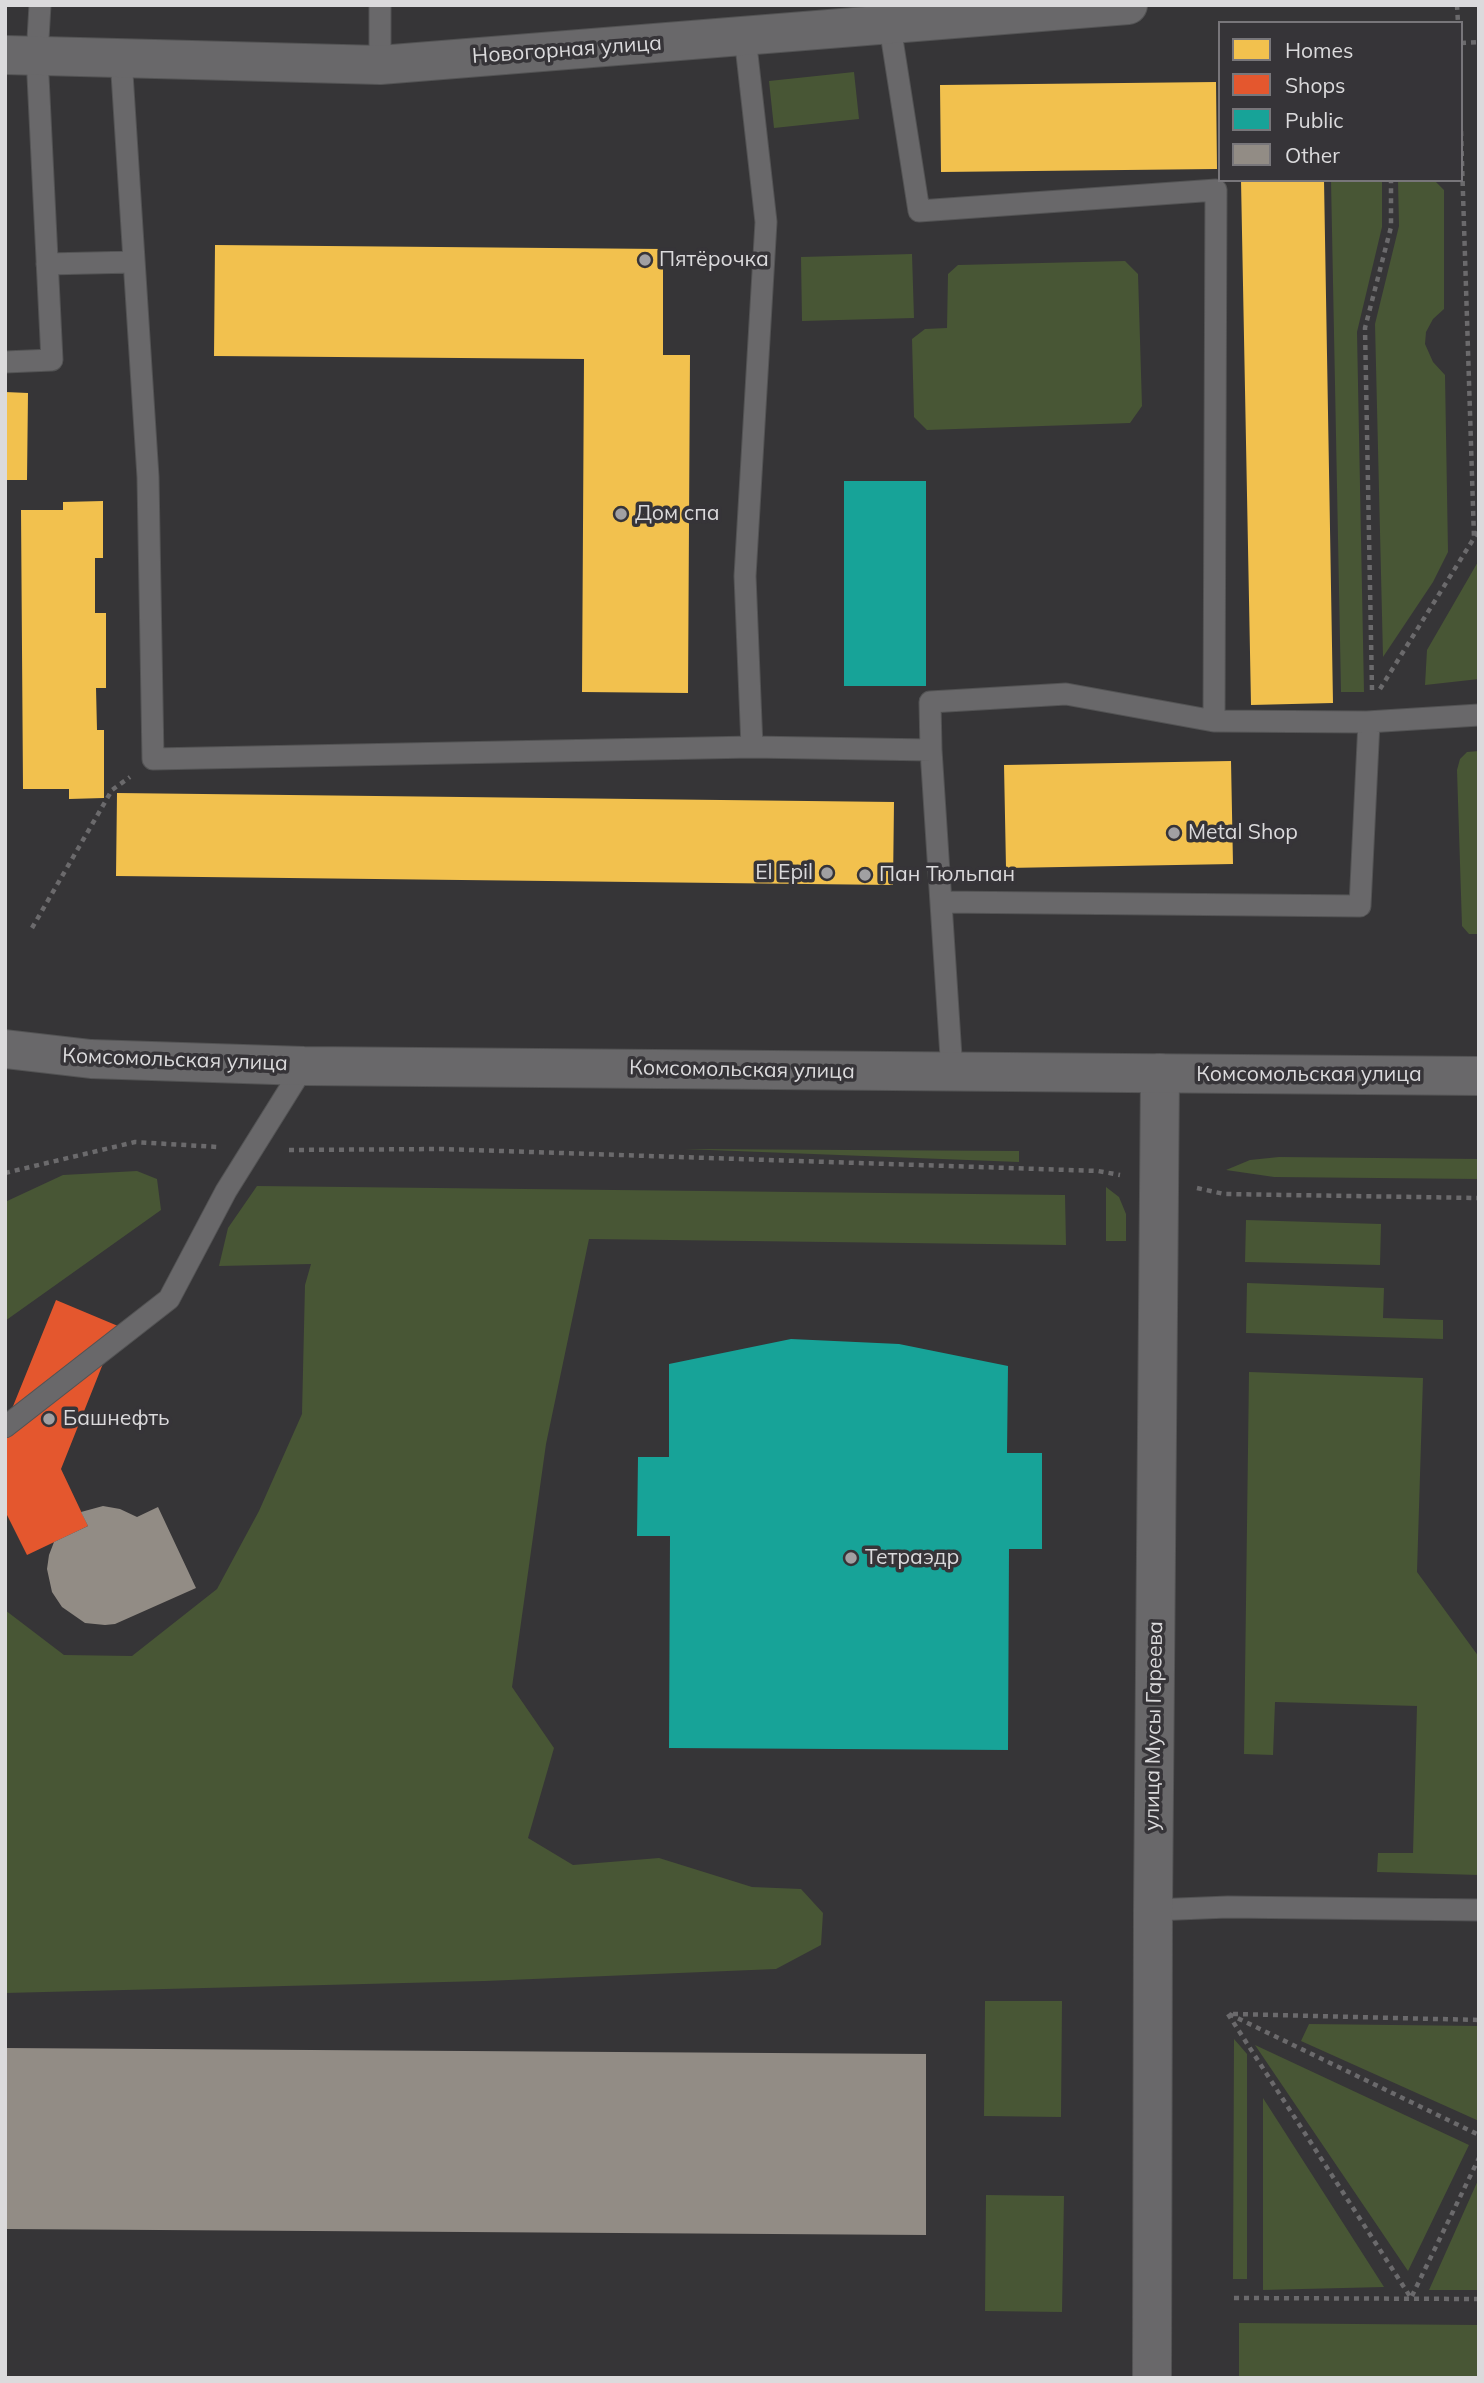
<!DOCTYPE html>
<html>
<head>
<meta charset="utf-8">
<style>
  body { margin:0 }
  #map { position:relative; width:1484px; height:2383px; overflow:hidden; background:#363537; font-family:Mulish,sans-serif }
  canvas { display:block }
  .frame { position:absolute; inset:0; border:7px solid #dbdadc; pointer-events:none }
  .legend { position:absolute; left:1218px; top:21px; width:245px; height:161px; box-sizing:border-box; background:#363438; border:2px solid #78767a; margin:0; padding:9px 12px; list-style:none; font-size:21px; color:#dbdadc }
  .legend li { display:flex; align-items:center; gap:14px; height:35px }
  .legend b { width:35px; border:2px solid #78767a }
</style>
</head>
<body>
<div id="map">
<canvas width="1484" height="2383"></canvas>
<div class="frame"></div>
<ul class="legend">
<li><b style="height:19px;background:#f2c14e"></b>Homes</li>
<li><b style="height:19px;background:#e4572e"></b>Shops</li>
<li><b style="height:19px;background:#17a398"></b>Public</li>
<li><b style="height:19px;background:#928c85"></b>Other</li>
</ul>
</div>
<script>
const ctx = document.querySelector('canvas').getContext('2d');
ctx.lineJoin = 'round';
function fill(path, color) {
  ctx.fillStyle = color;
  ctx.fill(path, 'evenodd');
}
function poly(rows) {
  const path = new Path2D();
  for (const r of rows) {
    path.moveTo(r[0], r[1]);
    for (let i = 2; i < r.length; i += 2) path.lineTo(r[i], r[i + 1]);
  }
  return path;
}
function stroke(path, color, width, dash) {
  ctx.strokeStyle = color;
  ctx.lineWidth = width;
  ctx.lineCap = dash ? 'butt' : 'round';
  ctx.setLineDash(dash || []);
  ctx.stroke(path);
}
function drawText(font, color, halo, rows, align = 'center') {
  ctx.font = font + ' Mulish,sans-serif';
  ctx.lineWidth = 7;
  ctx.setLineDash([]);
  ctx.textBaseline = 'middle';
  ctx.strokeStyle = halo;
  ctx.fillStyle = color;
  for (const [text, x, y, turn = 0] of rows) {
    ctx.save();
    ctx.translate(x, y);
    ctx.rotate((+turn || 0) * Math.PI / 180);
    ctx.textAlign = isNaN(turn) ? turn : align;
    if (halo) ctx.strokeText(text, 0, 0);
    ctx.fillText(text, 0, 0);
    ctx.restore();
  }
}
fill(poly([
  [854,72,859,119,774,128,769,81],
  [1331,180,1382,180,1382,227,1357,332,1364,692,1341,692],
  [1398,180,1434,180,1444,190,1444,309,1433,319,1426,332,1425,344,1433,362,1445,375,1448,552,1433,582,1383,657,1375,324,1399,226],
  [912,254,914,318,802,321,801,257],
  [1125,261,1138,274,1142,406,1130,423,927,430,914,417,912,339,925,329,947,328,948,274,958,265],
  [1479,560,1479,679,1425,685,1427,650],
  [1479,751,1479,934,1469,934,1462,926,1457,770,1460,759,1467,752],
  [684,1149,1019,1151,1019,1162],
  [1279,1157,1479,1159,1479,1179,1274,1177,1226,1170,1250,1160],
  [137,1171,157,1179,161,1210,5,1321,5,1202,63,1175],
  [257,1186,1065,1195,1066,1245,589,1239,546,1444,512,1687,554,1748,528,1838,573,1865,659,1858,752,1887,801,1889,823,1913,821,1945,776,1969,485,1981,5,1993,5,1610,64,1655,132,1656,217,1589,259,1511,302,1414,305,1285,311,1264,219,1266,228,1228],
  [1106,1187,1119,1197,1126,1214,1126,1241,1106,1241],
  [1246,1220,1381,1224,1380,1265,1245,1262],
  [1247,1283,1384,1288,1383,1318,1443,1320,1443,1339,1246,1333],
  [1249,1372,1423,1378,1417,1572,1479,1657,1479,1875,1377,1872,1378,1853,1413,1853,1417,1706,1275,1702,1273,1755,1244,1754],
  [985,2001,1062,2001,1061,2117,984,2116],
  [1309,2024,1479,2026,1479,2121,1301,2041],
  [1234,2039,1247,2054,1247,2279,1233,2279],
  [1255,2045,1469,2145,1408,2271],
  [1263,2098,1384,2287,1263,2290],
  [1479,2178,1479,2290,1429,2290],
  [986,2195,1064,2196,1062,2312,985,2311],
  [1239,2323,1479,2325,1479,2378,1239,2378]
]), '#485635');
fill(poly([
  [1216,82,1217,169,941,172,940,85],
  [1241,180,1324,180,1333,703,1251,705],
  [215,245,663,249,663,355,690,355,688,693,582,692,584,359,214,356],
  [5,392,28,393,27,480,5,480],
  [103,501,103,558,95,558,95,613,106,613,106,688,96,688,97,730,104,730,104,798,69,799,69,789,23,789,21,510,63,510,63,502],
  [1231,761,1233,864,1006,868,1004,765],
  [117,793,894,802,893,885,116,876]
]), '#f2c14e');
fill(poly([
  [56,1300,118,1326,61,1469,88,1526,27,1555,5,1511,5,1426]
]), '#e4572e');
fill(poly([
  [844,481,926,481,926,686,844,686],
  [791,1339,899,1344,1008,1366,1007,1453,1042,1453,1042,1549,1009,1549,1008,1750,669,1748,670,1536,637,1536,638,1457,669,1457,669,1364]
]), '#17a398');
fill(poly([
  [103,1506,120,1509,137,1517,158,1507,196,1588,115,1624,105,1625,85,1623,62,1607,52,1592,47,1569,49,1555,54,1542,88,1526,81,1512],
  [5,2048,926,2054,926,2235,5,2229]
]), '#928c85');
const service = poly([
  [380,5,380,65],
  [888,14,919,211,1216,190,1214,721],
  [745,37,766,222,745,576,752,747],
  [121,58,148,477,153,759,752,747,931,750],
  [47,264,134,262],
  [5,362,52,360,37,56,40,5],
  [941,902,1360,906,1369,722],
  [952,1072,931,750,930,702,1066,694,1214,721,1367,722,1479,715],
  [5,1427,169,1299,226,1191,304,1066],
  [1153,1910,1228,1907,1479,1910]
]);
const minor = poly([
  [5,55,380,65,1128,5],
  [1152,2378,1153,1910,1160,1073]
]);
const secondary = poly([
  [5,1049,91,1059,304,1066,1479,1076]
]);
stroke(service, '#535354', 23);
stroke(minor, '#535354', 40);
stroke(secondary, '#535354', 40);
stroke(poly([
  [1457,5,1458,23],
  [1461,43,1479,42],
  [1461,131,1474,538],
  [1380,689,1479,530],
  [1372,690,1365,328,1391,227,1391,180],
  [32,928,112,790,130,777],
  [289,1150,441,1149,1098,1171,1120,1175],
  [5,1173,135,1142,218,1147],
  [1197,1188,1224,1194,1479,1198],
  [1228,2014,1411,2298,1479,2158],
  [1229,2014,1479,2135],
  [1233,2014,1479,2020],
  [1234,2298,1479,2299]
]), '#6b6a6c', 4.5, [5, 5]);
stroke(service, '#69686a', 21);
stroke(minor, '#69686a', 38);
stroke(secondary, '#69686a', 38);
for (const [x, y, r, color] of [
  [645,260,7,"#a1a0a2"],
  [621,514,7,"#a1a0a2"],
  [1174,833,7,"#a1a0a2"],
  [827,873,7,"#a1a0a2"],
  [865,875,7,"#a1a0a2"],
  [49,1419,7,"#a1a0a2"],
  [851,1558,7,"#a1a0a2"]
]) {
  const dot = new Path2D();
  dot.arc(x, y, r, 0, 2 * Math.PI);
  ctx.fillStyle = color;
  ctx.fill(dot);
  stroke(dot, '#363438', 2.5);
}
drawText('21px', '#dbdadc', '#363438', [
  ["Новогорная улица",567,50,-4],
  ["Комсомольская улица",175,1060,2],
  ["Комсомольская улица",742,1070,1],
  ["Комсомольская улица",1309,1075],
  ["улица Мусы Гареева",1154,1726,-89]
]);
drawText('21px', '#dbdadc', '#363438', [
  ["Пятёрочка",659,260],
  ["Дом спа",635,514],
  ["Metal Shop",1188,833],
  ["El Epil",813,873,"right"],
  ["Пан Тюльпан",879,875],
  ["Башнефть",63,1419],
  ["Тетраэдр",865,1558]
], 'left');
</script>
</body>
</html>
